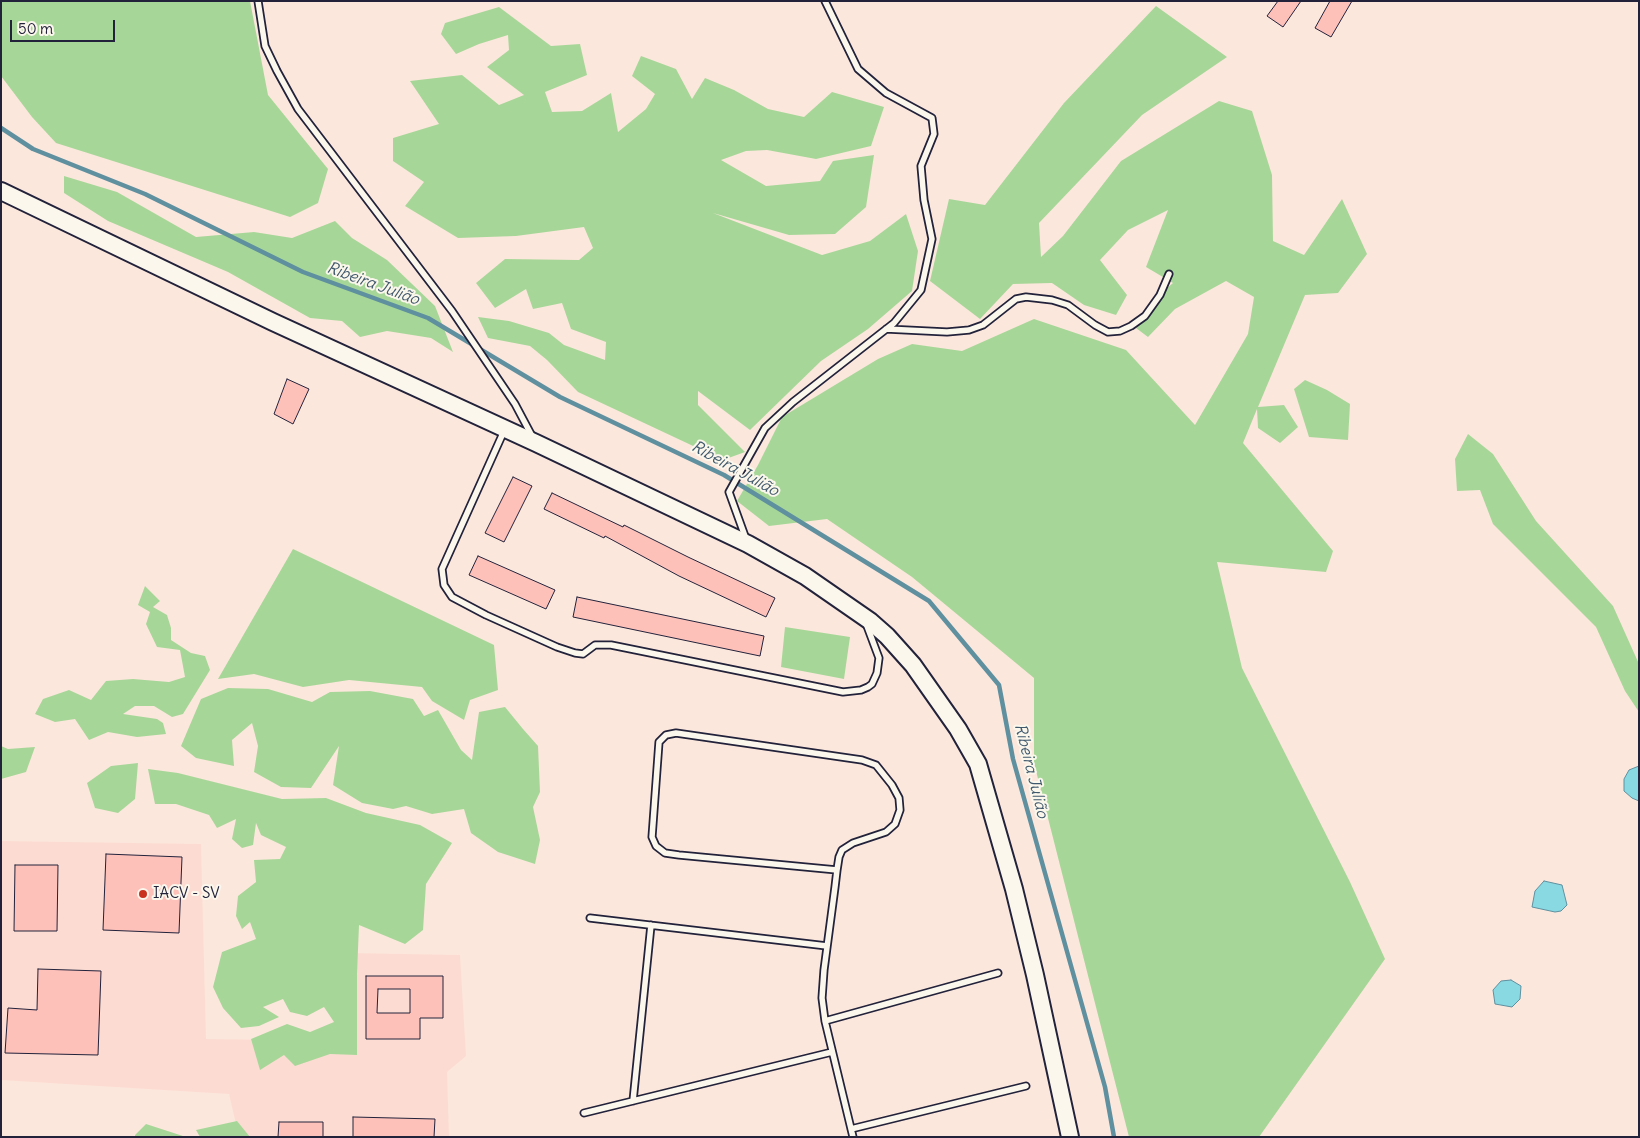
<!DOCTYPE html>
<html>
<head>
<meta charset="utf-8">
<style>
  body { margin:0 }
  #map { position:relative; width:1640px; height:1138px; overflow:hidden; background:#fce7dd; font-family:Delius,sans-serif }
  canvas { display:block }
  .frame { position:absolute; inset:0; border:2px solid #22223b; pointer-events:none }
  .scale { position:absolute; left:10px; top:20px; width:105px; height:22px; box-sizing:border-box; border:2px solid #22223b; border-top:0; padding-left:6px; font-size:15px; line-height:18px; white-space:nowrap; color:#22223b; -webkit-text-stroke:4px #fbf7ec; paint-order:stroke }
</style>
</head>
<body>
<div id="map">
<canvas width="1640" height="1138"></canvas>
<div class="frame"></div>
<div class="scale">50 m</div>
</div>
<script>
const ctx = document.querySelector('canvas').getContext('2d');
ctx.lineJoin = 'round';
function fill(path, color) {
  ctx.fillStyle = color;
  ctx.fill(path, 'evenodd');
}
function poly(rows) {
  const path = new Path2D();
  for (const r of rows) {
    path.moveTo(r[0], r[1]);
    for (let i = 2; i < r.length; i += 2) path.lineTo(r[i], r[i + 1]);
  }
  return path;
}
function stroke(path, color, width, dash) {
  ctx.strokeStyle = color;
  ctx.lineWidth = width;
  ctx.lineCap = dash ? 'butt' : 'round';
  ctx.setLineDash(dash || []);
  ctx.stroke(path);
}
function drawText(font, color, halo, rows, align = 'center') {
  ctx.font = font + ' Delius,sans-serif';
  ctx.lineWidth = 4;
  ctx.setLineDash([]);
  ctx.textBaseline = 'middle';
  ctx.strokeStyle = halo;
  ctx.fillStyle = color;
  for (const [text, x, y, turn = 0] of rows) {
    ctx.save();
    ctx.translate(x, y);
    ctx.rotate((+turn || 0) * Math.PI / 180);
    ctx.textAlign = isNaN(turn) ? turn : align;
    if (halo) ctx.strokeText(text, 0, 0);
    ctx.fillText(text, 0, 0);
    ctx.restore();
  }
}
fill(poly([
  [1,841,201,844,206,1039,348,1041,350,953,460,955,466,1056,447,1072,449,1137,239,1137,229,1094,1,1080]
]), '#fcdcd2');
fill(poly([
  [1,1,250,1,268,95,328,169,318,203,290,217,56,143,32,117,1,76],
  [1156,6,1227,57,1142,115,1039,223,1041,257,1063,236,1121,161,1219,101,1252,111,1272,175,1273,241,1304,255,1342,199,1367,254,1338,293,1305,295,1258,407,1284,405,1298,427,1280,443,1258,428,1257,409,1243,443,1333,551,1326,572,1217,562,1242,668,1350,882,1385,959,1259,1137,1129,1137,1034,763,1034,678,912,577,827,519,769,526,737,501,758,465,782,417,878,359,912,344,962,351,1034,319,1126,350,1195,425,1248,334,1254,297,1226,281,1175,309,1148,337,1136,328,1150,302,1173,283,1146,267,1168,210,1128,230,1100,260,1127,295,1116,315,1084,305,1052,283,1013,284,980,319,930,281,949,199,985,205,1064,103],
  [499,7,551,46,580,44,587,75,545,92,552,112,582,111,611,93,618,132,646,109,655,94,632,76,641,56,676,69,692,99,705,78,734,90,768,109,804,117,832,92,884,107,871,146,816,159,767,150,746,151,721,160,766,186,820,181,833,161,874,155,866,207,835,234,789,235,713,213,822,255,870,241,906,214,918,251,912,291,868,329,821,361,750,430,698,391,698,405,745,452,723,460,578,392,547,360,530,346,488,338,478,317,509,321,549,333,564,345,605,360,606,342,571,329,562,303,533,309,526,289,495,308,476,283,505,259,579,260,593,248,584,227,516,236,458,238,405,206,424,182,393,161,393,138,439,124,410,81,462,75,499,105,524,95,487,67,509,50,508,35,479,44,456,54,441,34,445,23],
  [64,176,117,192,196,237,254,232,292,238,335,221,352,238,387,260,435,306,453,352,431,338,387,331,360,337,342,321,310,318,228,272,108,221,64,193],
  [1305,380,1327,390,1350,404,1348,440,1309,437,1294,389],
  [1468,434,1493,454,1536,521,1613,606,1639,664,1639,712,1625,691,1596,627,1493,524,1480,490,1457,491,1455,459],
  [293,549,494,645,498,690,470,700,464,720,432,701,422,687,349,680,303,687,254,674,218,679],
  [145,586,160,601,153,607,167,615,171,628,171,640,191,653,205,656,210,670,183,714,172,717,154,706,135,706,123,714,157,719,163,723,166,734,137,737,108,732,89,740,75,719,55,722,35,714,43,699,69,690,91,700,106,681,133,679,169,682,185,677,180,650,157,647,146,624,150,612,138,605],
  [785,627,850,637,844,679,781,667],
  [228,688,268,689,312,702,330,692,370,691,413,699,424,716,438,710,461,750,472,760,479,712,505,707,523,729,538,746,540,792,533,807,540,840,535,864,498,852,471,833,464,809,432,814,406,806,393,809,362,803,333,785,339,746,311,788,281,787,254,772,258,746,252,723,232,740,234,766,196,758,181,746,201,699],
  [1,746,8,749,35,747,26,772,1,779],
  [138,763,135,799,118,813,95,808,87,783,111,766],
  [148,769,178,773,282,799,326,798,366,813,420,825,452,843,426,884,423,930,405,944,359,925,357,974,357,1055,330,1054,295,1066,284,1055,260,1070,251,1039,287,1024,310,1032,334,1022,324,1007,307,1016,290,1012,283,999,263,1007,279,1017,259,1026,241,1028,223,1008,213,987,222,952,256,939,250,922,242,929,236,916,238,896,256,882,254,860,280,859,286,847,261,835,256,823,253,845,242,848,232,839,236,819,217,828,209,815,176,804,155,804],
  [237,1121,250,1137,200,1137,196,1130],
  [146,1124,186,1137,135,1137,135,1135]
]), '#a7d798');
const water = poly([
  [1639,766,1639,801,1632,798,1624,791,1624,779,1629,770,1639,766],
  [1544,881,1562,885,1567,905,1561,911,1555,912,1532,907,1535,891,1544,881],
  [1511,980,1521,986,1520,999,1512,1007,1495,1004,1493,990,1501,981,1511,980]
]);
fill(water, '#88d9e2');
stroke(water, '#5f909f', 1);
stroke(poly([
  [1,128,33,149,145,194,303,272,428,318,560,397,724,475,929,601,999,685,1013,759,1105,1087,1114,1137]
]), '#5f909f', 4.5);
const building = poly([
  [1278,1,1301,1,1283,27,1267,16,1278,1],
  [1330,1,1352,1,1331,37,1315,28,1330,1],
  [287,379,309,389,293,424,274,414,287,379],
  [513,477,532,486,504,542,485,533,513,477],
  [552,493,623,527,624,525,688,557,775,598,766,617,679,576,605,536,604,538,544,509,552,493],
  [478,556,555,590,546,609,469,575,478,556],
  [577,597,764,636,760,656,573,617,577,597],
  [106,854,182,857,179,933,103,930,106,854],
  [15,865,58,865,57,931,14,931,15,865],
  [38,969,101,971,98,1055,5,1053,8,1008,37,1010,38,969],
  [366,976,443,976,443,1018,420,1018,420,1039,366,1039,366,976],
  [378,989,410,989,410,1013,377,1013,378,989],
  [353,1117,435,1119,434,1137,353,1137,353,1117],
  [279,1122,323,1122,323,1137,278,1137,279,1122]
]);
fill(building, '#fdc1ba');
stroke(building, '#22223b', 1);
const lane = poly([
  [258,1,265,46,277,71,298,109,452,311,515,404,532,436],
  [886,329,947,332,969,330,983,325,1016,299,1026,297,1052,300,1068,305,1095,325,1108,332,1120,331,1131,326,1145,316,1160,295,1169,274],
  [504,431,442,569,444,585,452,597,486,615,557,647,575,653,583,654,595,645,611,645,843,692,861,690,868,687,872,684,877,673,879,658,867,626],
  [746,539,729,492,765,428,793,402,894,323,921,290,932,239,924,200,921,166,934,134,932,118,886,93,858,69,825,1],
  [837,870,679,855,665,853,656,846,652,837,659,742,666,735,676,733,862,760,876,765,892,785,899,798,900,810,895,824,886,832,853,843,842,850,839,857,837,870,835,887,824,970,822,998,825,1021,853,1137],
  [590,918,827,946],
  [825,1021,998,973],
  [633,1101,651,925],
  [584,1113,832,1052],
  [851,1129,1026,1086]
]);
const secondary = poly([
  [1,191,273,322,536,443,748,544,805,576,870,621,887,636,913,665,958,729,978,764,1014,889,1035,975,1070,1137]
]);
stroke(lane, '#22223b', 9);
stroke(secondary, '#22223b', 20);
stroke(lane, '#fbf7ec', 5.5);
stroke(secondary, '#fbf7ec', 16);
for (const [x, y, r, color] of [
  [143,894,5,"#c8321e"]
]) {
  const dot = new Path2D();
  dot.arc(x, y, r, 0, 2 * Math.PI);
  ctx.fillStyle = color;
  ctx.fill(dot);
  stroke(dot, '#fbf7ec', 2);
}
drawText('15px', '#22223b', '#fbf7ec', [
  ["IACV - SV",153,894]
], 'left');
drawText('italic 16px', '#41596d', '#fbf7ec', [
  ["Ribeira Julião",373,284,20],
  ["Ribeira Julião",735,469,29],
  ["Ribeira Julião",1031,771,76]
]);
</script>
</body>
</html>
